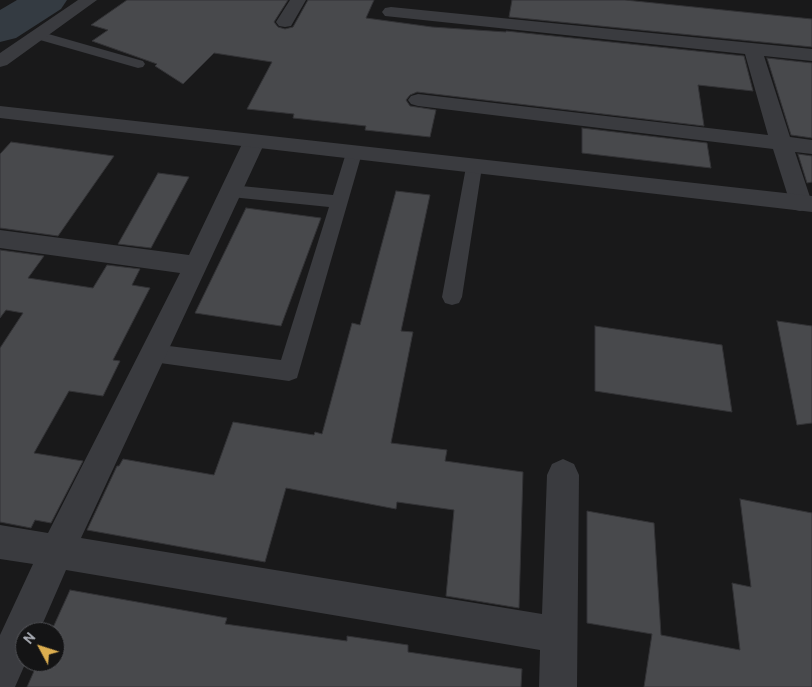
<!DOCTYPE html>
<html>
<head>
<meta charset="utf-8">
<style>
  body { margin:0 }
  #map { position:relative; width:812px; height:687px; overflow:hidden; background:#19191a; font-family:Cabin,sans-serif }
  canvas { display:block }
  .north { position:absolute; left:15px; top:622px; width:50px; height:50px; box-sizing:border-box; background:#141415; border:1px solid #515256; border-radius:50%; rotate:310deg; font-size:14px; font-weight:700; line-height:20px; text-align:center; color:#adb0b8 }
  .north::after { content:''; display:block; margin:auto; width:18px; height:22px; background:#dcae4f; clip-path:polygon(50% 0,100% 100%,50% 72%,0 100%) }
</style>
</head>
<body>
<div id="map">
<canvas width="812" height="687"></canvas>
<div class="north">N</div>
</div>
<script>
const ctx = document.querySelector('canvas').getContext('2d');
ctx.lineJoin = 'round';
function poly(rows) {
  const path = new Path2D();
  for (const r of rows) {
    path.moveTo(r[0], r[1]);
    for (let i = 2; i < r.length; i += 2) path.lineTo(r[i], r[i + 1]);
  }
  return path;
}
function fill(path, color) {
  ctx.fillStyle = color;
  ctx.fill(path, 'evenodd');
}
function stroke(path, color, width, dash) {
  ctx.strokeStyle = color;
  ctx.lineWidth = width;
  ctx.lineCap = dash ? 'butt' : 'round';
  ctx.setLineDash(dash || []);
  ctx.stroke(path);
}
fill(poly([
  [17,0,67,0,61,9,16,38,0,42,0,10,17,0]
]), '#343b42');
const building = poly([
  [127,0,288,0,274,22,278,27,285,29,293,27,308,0,374,0,366,18,432,27,506,32,506,31,744,56,753,91,698,85,704,126,417,92,410,95,406,100,410,106,436,110,430,137,365,130,366,126,293,118,294,114,247,109,272,62,214,53,183,84,155,66,157,64,92,41,108,30,91,25,127,0],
  [512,0,625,0,812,19,812,47,509,17,512,0],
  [767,58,812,63,812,138,791,135,767,58],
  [582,128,707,143,711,168,582,153,582,128],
  [11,142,114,156,58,236,0,228,0,154,11,142],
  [798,154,812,156,812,182,807,183,798,154],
  [158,173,189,177,151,248,118,244,158,173],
  [396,191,430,195,401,331,413,332,391,443,447,450,445,461,523,472,519,608,446,596,454,510,397,502,396,509,286,488,265,562,87,530,117,466,119,466,123,459,214,475,233,422,314,435,315,432,322,434,352,323,360,325,396,191],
  [246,208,321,218,281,326,195,313,246,208],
  [0,250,44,256,28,278,93,288,107,265,140,269,132,285,150,288,113,360,120,361,103,396,69,391,34,453,83,461,51,523,35,520,31,528,0,522,0,348,23,313,6,310,0,318,0,250],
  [777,321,812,326,812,423,797,425,777,321],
  [595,326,722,345,732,412,595,391,595,326],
  [740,499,812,513,812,687,644,687,652,634,587,623,587,511,654,523,661,635,740,650,732,583,751,587,740,499],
  [70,590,227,618,225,624,347,641,347,636,408,645,408,652,522,669,521,687,27,687,38,662,55,662,55,632,51,632,70,590]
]);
fill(building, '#48494c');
stroke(building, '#333336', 1);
fill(poly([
  [38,31,143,61,145,64,143,67,138,68,33,38,31,35,33,32,38,31],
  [354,147,360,149,362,153,297,378,289,381,153,362,145,360,142,353,145,346,153,344,281,360,329,207,231,197,225,195,222,191,225,187,231,185,333,195,346,153,348,149,354,147],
  [474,161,480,163,482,167,462,297,459,303,452,305,445,303,442,297,466,167,468,163,474,161]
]), '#3a3b3f');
fill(poly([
  [78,0,97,0,7,65,0,67,0,53,78,0],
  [290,0,306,0,291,26,285,27,279,26,276,22,290,0],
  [391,7,812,49,812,61,764,56,790,137,812,140,812,154,795,152,812,203,808,209,800,211,792,209,773,149,418,106,411,104,408,100,411,96,418,94,768,135,745,54,385,16,382,12,385,8,391,7],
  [254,135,261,137,265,142,81,538,542,614,547,475,552,464,563,459,574,464,579,475,577,687,539,687,540,650,66,570,39,632,25,632,26,662,15,687,0,687,0,635,33,564,0,559,0,525,48,533,180,273,0,248,0,230,189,255,243,142,247,137,254,135]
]), '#3a3b3f');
fill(poly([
  [0,106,812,196,812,212,0,118,0,106]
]), '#3a3b3f');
</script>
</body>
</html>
